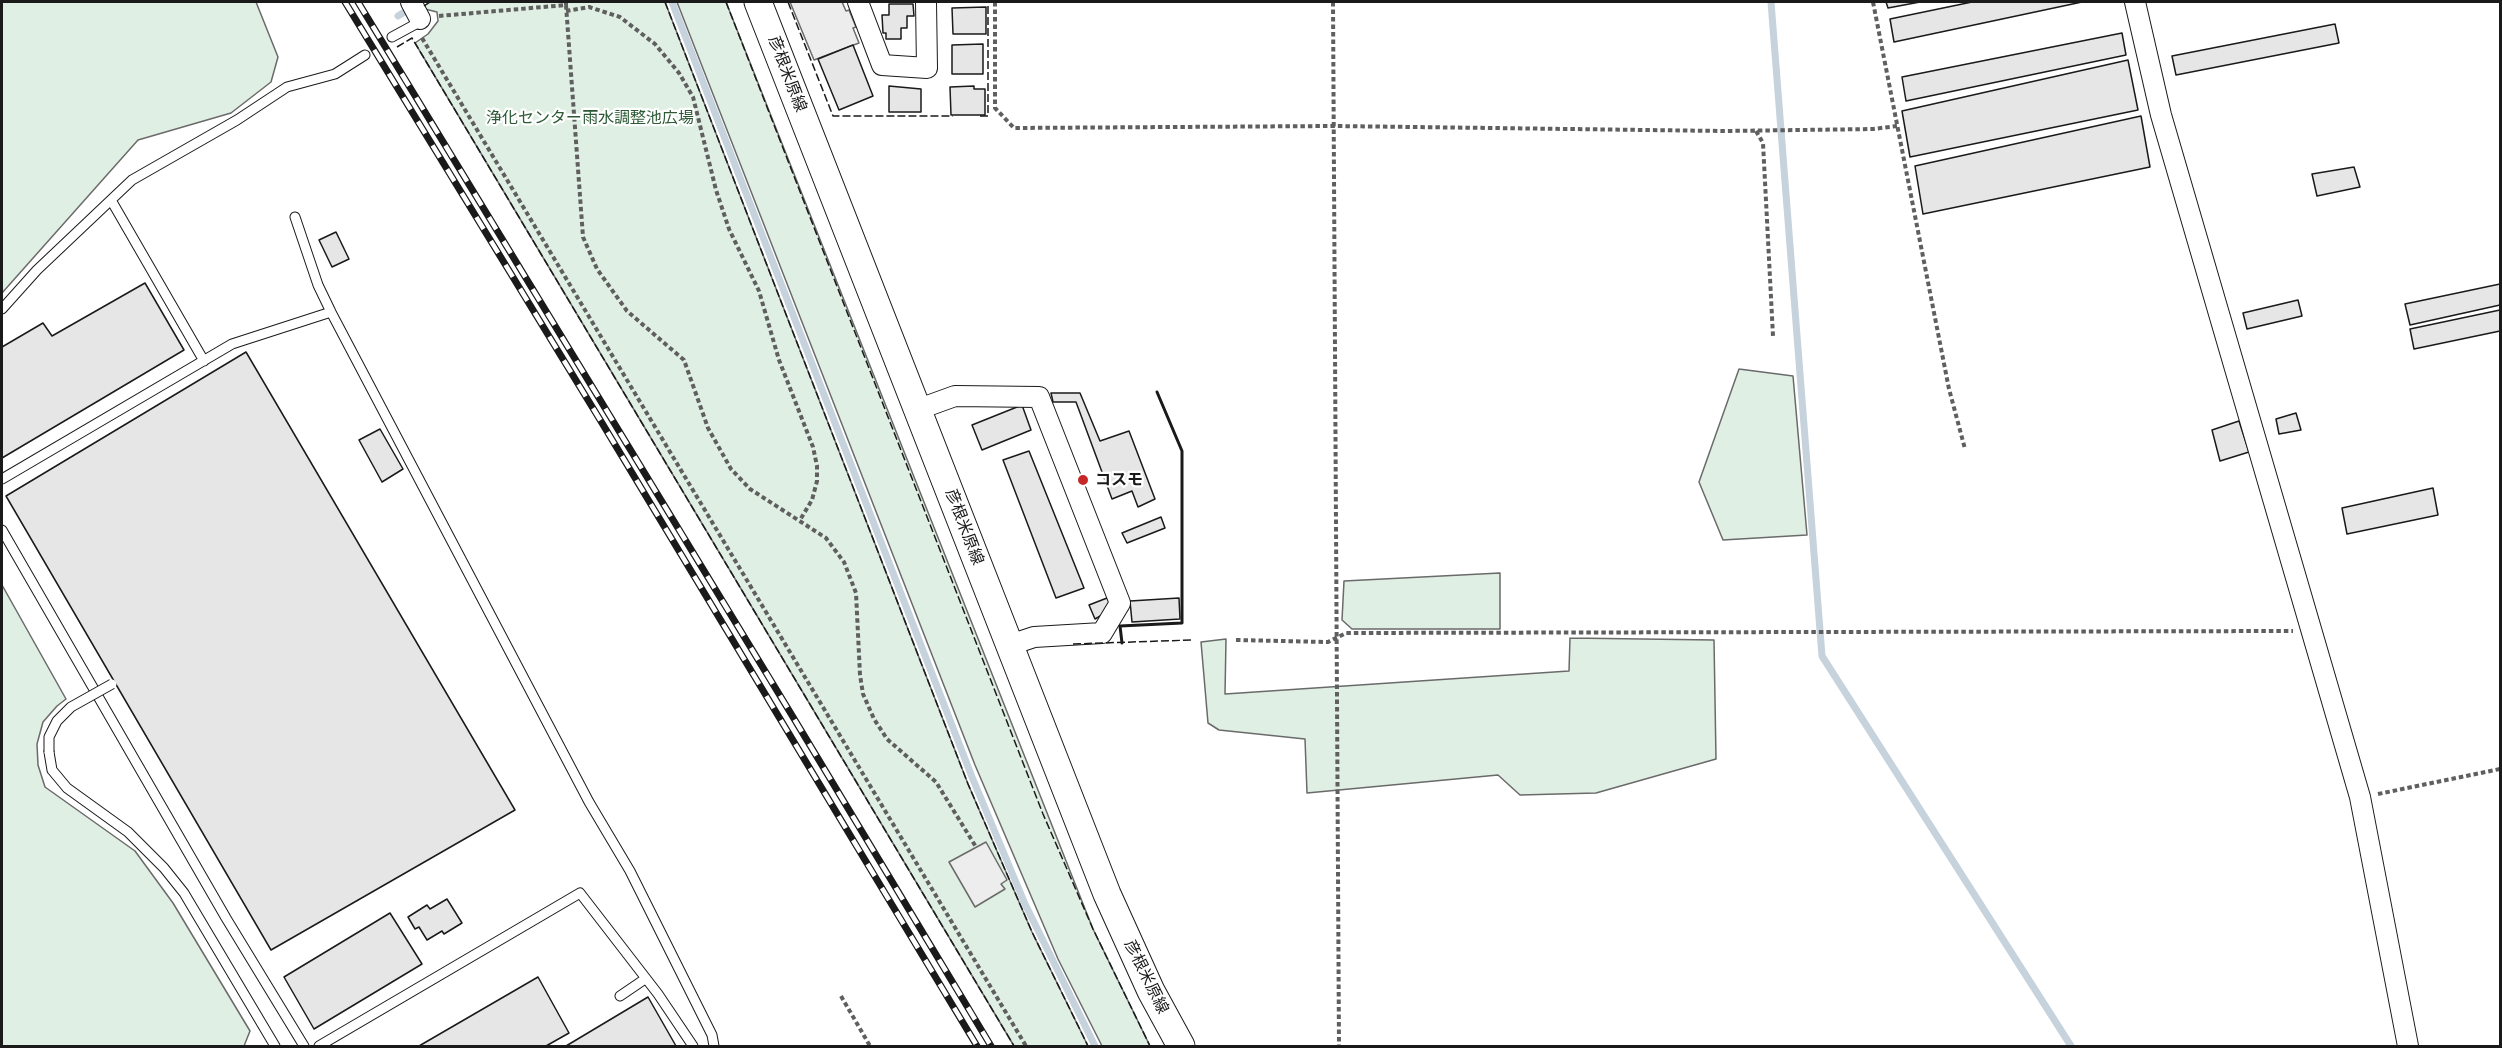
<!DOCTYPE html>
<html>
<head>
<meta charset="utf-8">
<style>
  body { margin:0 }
  #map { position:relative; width:2502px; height:1048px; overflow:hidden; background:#fff; font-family:"Noto Sans",sans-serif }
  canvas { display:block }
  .frame { position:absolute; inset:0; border:3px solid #1a1a1a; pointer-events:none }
</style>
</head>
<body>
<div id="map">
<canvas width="2502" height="1048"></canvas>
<div class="frame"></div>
</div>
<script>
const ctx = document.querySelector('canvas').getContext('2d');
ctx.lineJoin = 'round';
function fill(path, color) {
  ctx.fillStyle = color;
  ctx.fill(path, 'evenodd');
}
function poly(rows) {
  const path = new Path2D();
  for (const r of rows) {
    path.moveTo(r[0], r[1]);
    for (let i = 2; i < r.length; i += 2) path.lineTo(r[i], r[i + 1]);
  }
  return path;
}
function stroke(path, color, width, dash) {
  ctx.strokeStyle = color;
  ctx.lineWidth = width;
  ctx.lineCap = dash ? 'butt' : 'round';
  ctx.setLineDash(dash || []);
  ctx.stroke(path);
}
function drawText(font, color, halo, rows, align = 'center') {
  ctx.font = font + ' "Noto Sans","Noto Sans JP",sans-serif';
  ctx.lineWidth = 4.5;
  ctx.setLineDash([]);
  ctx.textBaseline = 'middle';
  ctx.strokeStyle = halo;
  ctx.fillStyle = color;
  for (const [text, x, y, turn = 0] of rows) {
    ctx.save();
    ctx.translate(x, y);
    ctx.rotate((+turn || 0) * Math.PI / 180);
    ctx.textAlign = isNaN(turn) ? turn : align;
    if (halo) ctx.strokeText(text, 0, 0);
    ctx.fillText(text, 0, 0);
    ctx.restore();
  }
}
const green = poly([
  [2,2,256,2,278,57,271,82,231,113,138,140,2,293,2,2],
  [430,2,665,2,968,784,1032,932,1088,1046,1014,1046,415,43,428,34,438,21,437,12,425,9,424,6,430,2],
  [677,2,726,2,1093,929,1150,1046,1102,1046,1058,959,975,765,677,2],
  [1739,369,1793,376,1807,535,1723,540,1699,482,1739,369],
  [1500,573,1500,629,1352,629,1342,620,1344,581,1500,573],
  [2,585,66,699,57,706,43,722,37,744,38,765,45,787,135,851,173,903,250,1031,244,1046,2,1046,2,585],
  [1570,638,1714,640,1716,759,1596,793,1520,795,1498,775,1307,793,1305,739,1219,730,1208,723,1201,642,1226,639,1225,694,1569,671,1570,638]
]);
fill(green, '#e0efe3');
stroke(green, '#6a6a6a', 1.5);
const parking = poly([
  [790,2,842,2,846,11,849,10,856,27,853,28,859,43,814,60,790,2],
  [986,842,1007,880,1001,884,1005,889,975,907,949,862,986,842]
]);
fill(parking, '#ededed');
stroke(parking, '#6a6a6a', 1.5);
stroke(poly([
  [672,2,972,777,1025,904,1095,1046],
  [1771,2,1822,656,2071,1046],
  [398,16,406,11]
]), '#c6d2dc', 7);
const building = poly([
  [1886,2,1920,2,1888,8,1886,2],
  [1972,2,2082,2,1894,42,1890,19,1972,2],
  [889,4,913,4,914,16,907,16,907,28,901,28,901,39,886,39,886,33,883,33,882,15,889,15,889,4],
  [986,7,986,34,953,34,952,8,986,7],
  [2335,24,2339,43,2176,75,2172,56,2335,24],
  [2122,33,2126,55,1906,101,1902,77,2122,33],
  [983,44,983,74,952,74,952,45,983,44],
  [853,45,873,96,839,110,818,59,853,45],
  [2128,60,2138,110,1910,157,1902,111,2128,60],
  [889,86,921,89,921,112,889,112,889,86],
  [974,86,974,89,985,89,985,115,951,115,950,87,974,86],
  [2141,116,2150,167,1923,214,1915,166,2141,116],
  [2354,167,2360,187,2317,196,2312,174,2354,167],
  [336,232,349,259,332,267,319,240,336,232],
  [145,283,184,350,2,458,2,347,43,323,52,336,145,283],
  [2500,284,2500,305,2410,325,2405,304,2500,284],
  [2298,300,2302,316,2247,329,2243,313,2298,300],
  [2500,310,2500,331,2414,349,2410,329,2500,310],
  [246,352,515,810,271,950,6,496,246,352],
  [1051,393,1080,393,1100,441,1129,431,1155,499,1138,507,1132,491,1112,499,1076,402,1053,402,1051,393],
  [1022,405,1031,430,982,450,972,425,1022,405],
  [2296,413,2301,430,2279,434,2276,419,2296,413],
  [2239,421,2249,452,2220,461,2212,430,2239,421],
  [380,429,403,469,382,482,359,440,380,429],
  [1029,451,1084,588,1056,598,1003,460,1029,451],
  [2433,488,2438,515,2347,534,2342,508,2433,488],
  [1161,517,1165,528,1127,543,1122,533,1161,517],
  [1107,598,1110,603,1102,615,1095,619,1089,605,1107,598],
  [1179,598,1180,619,1132,622,1130,601,1179,598],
  [447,899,462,923,444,934,442,931,427,940,419,927,415,929,408,917,427,905,430,909,447,899],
  [390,913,422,964,314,1029,284,977,390,913],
  [538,977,569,1033,546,1046,419,1046,538,977],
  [648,997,676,1046,566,1046,648,997]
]);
fill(building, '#e6e6e6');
stroke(building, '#1a1a1a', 1.5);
const lane = poly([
  [392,37,414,25,420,19],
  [111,200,204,361],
  [295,217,318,285,331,312,589,802,630,871,712,1035,714,1046],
  [2,309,37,270,132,180,237,120,287,87,335,74,365,55],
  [2,479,232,344,331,312],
  [2,530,226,918,304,1046],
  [49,752,52,770,67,788,128,832,164,868,184,893,275,1046],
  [620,996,645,979],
  [319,1046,580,893,658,994,693,1046]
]);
const street = poly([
  [411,2,420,19],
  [858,2,882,65,927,68,926,2],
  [2135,2,2161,115,2360,797,2408,1046],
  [919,409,955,396,1039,397,1120,603,1102,633,1034,637,1010,645]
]);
const secondary = poly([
  [758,2,1107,894,1151,991,1181,1046]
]);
stroke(lane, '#1a1a1a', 11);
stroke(street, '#1a1a1a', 22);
stroke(secondary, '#1a1a1a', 29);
stroke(poly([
  [995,2,995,108,1014,128,1335,126,1724,131,1873,129,1897,126],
  [1333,2,1339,1046],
  [1873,2,1949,389,1965,449],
  [566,5,583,237,597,269,627,311,684,360,708,428,731,469,750,489,826,538,844,562,856,593,860,675,863,694,874,719,887,739,936,782,976,847],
  [566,11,589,7,620,17,655,44,679,73,693,97,716,190,729,229,759,291,779,360,813,447,817,466,817,481,812,500,800,520],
  [439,16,566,5,566,2],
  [422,38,1026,1046],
  [1756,131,1763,143,1773,336],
  [1236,640,1328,642,1346,633,2293,631],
  [2378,794,2500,769],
  [841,996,870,1046]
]), '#5f5f5f', 4, [4.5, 3]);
stroke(lane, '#fff', 9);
stroke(street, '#fff', 20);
stroke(secondary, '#fff', 27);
const rail = poly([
  [345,2,602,423,977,1046],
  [358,2,793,717,991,1046]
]);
stroke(rail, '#1a1a1a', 7);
stroke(rail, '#fff', 4.5, [14]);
const laneBridge = poly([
  [49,752,49,737,57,721,71,707,112,684]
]);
stroke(laneBridge, '#1a1a1a', 11, []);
stroke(laneBridge, '#fff', 9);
stroke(poly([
  [665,2,968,784,1032,932,1088,1046],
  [726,2,1043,814,1093,929,1150,1046],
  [788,2,833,116,953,116],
  [424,6,430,2,443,2],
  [397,47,412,38,1014,1046],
  [980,116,988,116,988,2],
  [1073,644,1191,640]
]), '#1a1a1a', 1.5, [8, 3]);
stroke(poly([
  [1122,643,1120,626,1182,623,1182,451,1157,392]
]), '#1a1a1a', 3);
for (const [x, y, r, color] of [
  [1083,480,6,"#c62828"]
]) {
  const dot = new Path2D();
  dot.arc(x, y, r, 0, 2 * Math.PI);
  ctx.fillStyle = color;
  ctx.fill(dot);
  stroke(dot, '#fff', 2);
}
drawText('16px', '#1a1a1a', '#fff', [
  ["彦根米原線",787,74,69],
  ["彦根米原線",964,527,69],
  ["彦根米原線",1146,977,64]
]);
drawText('16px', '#2b5a34', '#fff', [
  ["浄化センター雨水調整池広場",590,118]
]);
drawText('bold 16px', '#1a1a1a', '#fff', [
  ["コスモ",1095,480]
], 'left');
</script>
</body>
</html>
